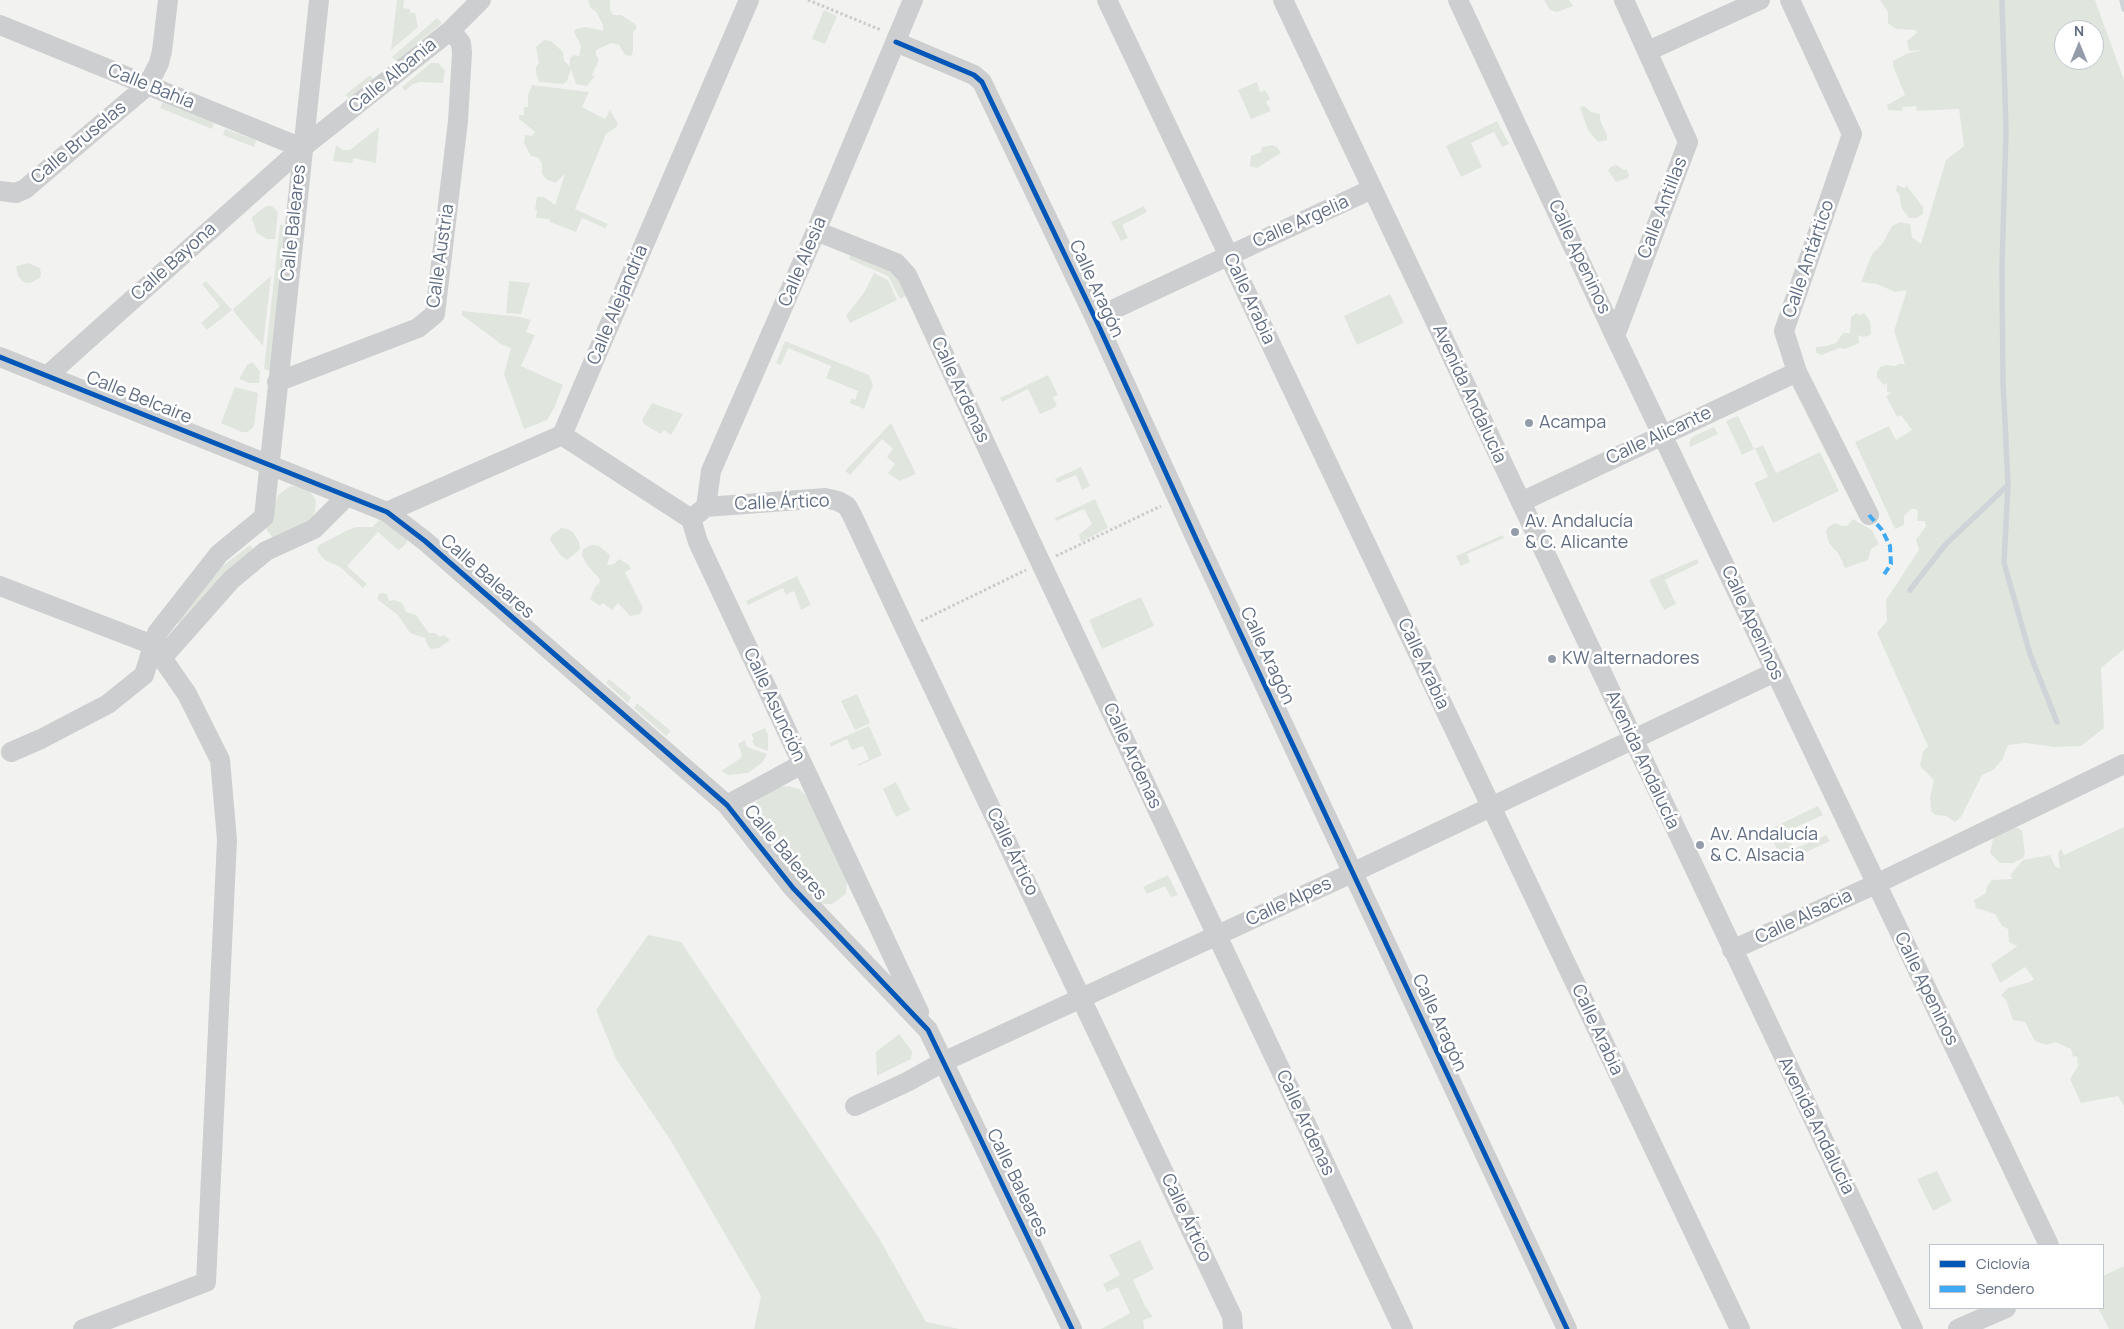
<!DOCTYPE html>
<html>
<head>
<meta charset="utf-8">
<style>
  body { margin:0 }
  #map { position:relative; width:2124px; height:1329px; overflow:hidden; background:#f2f3f0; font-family:Manrope,sans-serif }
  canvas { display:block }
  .legend { position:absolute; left:1929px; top:1244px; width:175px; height:65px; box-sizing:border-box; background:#fff; border:1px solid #bfc5cd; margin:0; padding:6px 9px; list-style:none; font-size:15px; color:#606d82 }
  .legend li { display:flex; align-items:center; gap:10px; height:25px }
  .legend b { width:25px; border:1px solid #bfc5cd }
  .north { position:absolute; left:2054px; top:20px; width:50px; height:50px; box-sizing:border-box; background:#fff; border:1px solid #bfc5cd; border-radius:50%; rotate:0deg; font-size:14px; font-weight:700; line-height:20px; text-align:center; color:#606d82 }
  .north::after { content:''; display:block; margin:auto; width:18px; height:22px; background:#939ca8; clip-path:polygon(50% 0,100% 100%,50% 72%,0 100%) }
</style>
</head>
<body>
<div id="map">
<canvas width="2124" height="1329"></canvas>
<ul class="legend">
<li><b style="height:6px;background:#0057b8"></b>Ciclovía</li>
<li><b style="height:6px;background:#3fa9f5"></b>Sendero</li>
</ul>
<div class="north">N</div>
</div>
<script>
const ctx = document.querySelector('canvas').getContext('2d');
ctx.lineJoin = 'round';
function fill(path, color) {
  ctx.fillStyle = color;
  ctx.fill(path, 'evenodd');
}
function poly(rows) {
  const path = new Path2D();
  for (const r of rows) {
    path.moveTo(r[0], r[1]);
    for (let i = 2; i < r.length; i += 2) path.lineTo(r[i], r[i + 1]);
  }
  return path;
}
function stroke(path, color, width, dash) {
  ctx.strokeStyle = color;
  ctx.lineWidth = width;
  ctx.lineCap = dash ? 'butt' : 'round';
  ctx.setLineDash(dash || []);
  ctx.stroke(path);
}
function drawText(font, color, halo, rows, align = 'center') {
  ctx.font = font + ' Manrope,sans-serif';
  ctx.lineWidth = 5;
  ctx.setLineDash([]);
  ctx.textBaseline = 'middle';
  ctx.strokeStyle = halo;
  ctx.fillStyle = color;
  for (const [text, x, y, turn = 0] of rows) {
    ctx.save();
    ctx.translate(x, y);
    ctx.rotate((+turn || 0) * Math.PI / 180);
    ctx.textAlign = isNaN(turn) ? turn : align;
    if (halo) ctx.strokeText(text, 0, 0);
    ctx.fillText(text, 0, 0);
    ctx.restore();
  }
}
fill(poly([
  [397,0,404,0,403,8,410,9,410,13,415,13,418,27,391,50],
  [588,0,610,0,610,10,613,15,621,15,635,24,637,28,633,32,633,52,631,56,625,55,619,45,611,43,596,50,596,55,599,60,592,75,595,76,587,86,576,84,571,69,567,81,563,84,539,82,536,73,536,67,539,63,536,47,539,44,544,40,551,41,563,52,564,61,570,66,570,58,574,55,579,56,581,46,574,32,576,29,586,27,603,31,603,25,597,13,590,7],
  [1544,0,1569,0,1573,6,1557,12,1550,10],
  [1880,0,2095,0,2124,80,2124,649,2101,668,2104,728,2081,746,2055,747,2026,743,2008,745,2002,760,1993,770,1982,775,1961,817,1955,822,1946,816,1935,815,1931,811,1930,797,1934,780,1920,766,1923,752,1928,746,1877,633,1887,621,1886,600,1919,550,1916,540,1926,526,1925,521,1917,521,1918,512,1916,509,1911,509,1904,516,1904,525,1895,529,1855,442,1889,426,1896,440,1912,430,1901,415,1897,417,1886,396,1891,393,1887,392,1887,383,1884,385,1877,377,1877,372,1880,367,1886,365,1896,366,1898,364,1905,364,1894,331,1907,290,1895,292,1877,284,1861,282,1872,254,1882,244,1892,226,1900,222,1910,224,1912,237,1921,244,1946,160,1964,146,1959,109,1917,111,1916,106,1903,107,1902,111,1888,110,1887,105,1905,95,1893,66,1893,61,1906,54,1921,50,1909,51,1907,41,1918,32,1915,30,1896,29,1888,23,1888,12],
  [2064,30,2094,30,2094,60,2064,60],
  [824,10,837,16,825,44,812,39],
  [437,18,442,23,396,61,392,57],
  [431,63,438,63,445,70,443,83,420,82,413,84,405,91,402,87],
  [370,75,374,79,350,99,345,95],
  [1257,82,1260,92,1265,90,1270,99,1266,102,1271,111,1251,119,1238,90],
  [532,85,589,92,582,107,605,119,610,110,616,120,618,124,615,128,606,134,575,209,608,224,605,228,582,218,576,232,550,222,550,219,536,218,537,210,535,210,537,197,544,197,555,205,565,174,555,183,546,179,542,174,542,164,539,158,531,156,524,143,525,135,532,136,535,132,519,119,519,115,524,115,524,107,528,107,528,95],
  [163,102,214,123,212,129,160,108],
  [1584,106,1591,112,1600,114,1600,120,1607,135,1607,140,1598,142,1588,130,1580,108],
  [1497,121,1509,144,1502,147,1494,132,1471,143,1482,167,1461,177,1446,146],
  [379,127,376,163,354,158,352,163,333,161,336,145,343,150,350,150],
  [225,129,256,140,254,147,223,135],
  [1273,145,1277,147,1281,153,1257,168,1250,166,1251,156,1261,152,1262,147],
  [1616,165,1624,170,1626,169,1629,175,1628,178,1616,182,1608,170,1612,166],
  [1897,185,1905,188,1906,185,1923,207,1923,214,1916,218,1909,218,1902,209,1899,194,1896,191],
  [266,206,272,206,278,212,275,239,267,239,257,233,252,219,252,217],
  [1144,206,1147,212,1122,225,1128,238,1121,241,1111,222],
  [280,225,287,225,271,371,264,369],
  [850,255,892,271,908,295,900,299,888,276,849,259],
  [28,263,40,268,41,275,40,278,30,283,23,282,18,276,16,266],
  [874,273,888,280,897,300,850,323,846,316,865,291],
  [271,276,263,346,234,312,233,309],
  [206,281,232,310,207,330,201,323,220,306,202,284],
  [509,281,530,283,521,314,506,313],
  [1390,294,1404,323,1357,345,1344,316],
  [462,311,521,317,531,320,526,332,535,335,521,366,563,385,554,408,547,420,524,429,504,374,511,348,501,344,462,315],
  [1856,313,1861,315,1864,313,1870,321,1871,333,1868,336,1863,337,1858,335,1859,343,1845,349,1839,348,1822,355,1816,353,1816,347,1826,346,1836,343,1843,333,1850,333,1851,317],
  [785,341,869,375,873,385,864,409,850,403,851,398,855,400,858,391,826,378,831,366,788,348,781,365,776,363],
  [252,362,260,371,259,383,249,383,239,379,247,365],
  [1048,375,1058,395,1053,397,1057,406,1052,409,1040,414,1028,389,1002,402,1000,398],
  [235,387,258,393,254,426,248,432,242,432,221,423],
  [652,403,683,414,671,435,664,430,661,434,645,425,642,420],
  [1738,416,1754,449,1763,445,1776,473,1820,452,1839,491,1773,523,1754,483,1768,477,1756,450,1754,449,1742,455,1726,421],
  [891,423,916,474,899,481,888,473,895,464,887,457,893,449,882,439,850,475,845,471],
  [1714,427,1718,434,1690,447,1689,443,1692,437],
  [1081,467,1090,486,1082,490,1076,475,1057,483,1055,479],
  [290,486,296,486,310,491,316,501,315,512,311,521,274,539,266,529,270,522,278,495],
  [1095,499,1108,528,1081,542,1079,535,1092,524,1084,509,1056,521,1055,518],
  [381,519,407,536,407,542,403,547,398,550,378,532,347,566,367,584,363,588,340,567,325,560,318,552,317,548,319,545,348,530,356,527,372,527],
  [1853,519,1872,530,1879,544,1871,549,1868,560,1845,568,1838,553,1829,543,1826,532,1828,527,1835,523,1842,526,1847,526],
  [561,528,568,529,573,532,579,542,580,548,578,551,567,560,561,556,550,540,552,535],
  [1502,535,1504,538,1467,554,1470,562,1461,566,1456,556],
  [250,545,255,552,179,624,177,623,220,568],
  [592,545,599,546,610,555,607,565,614,564,619,559,629,565,631,569,625,572,643,608,640,614,630,616,618,603,612,610,603,603,600,606,590,599,595,587,600,582,599,578,587,565,582,555,583,549],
  [1697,559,1699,563,1665,580,1676,604,1664,610,1649,580],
  [797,576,811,605,801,610,794,591,786,595,783,588,748,605,746,601],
  [382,593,387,594,389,601,394,600,402,603,406,612,416,615,429,633,435,633,440,637,444,635,450,640,439,648,431,649,428,646,425,638,410,633,398,615,377,599,379,594],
  [1141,597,1154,626,1102,649,1089,620],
  [609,679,631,697,628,703,606,683],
  [857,694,870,723,855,730,841,701],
  [637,703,671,731,666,736,634,708],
  [869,726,882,755,858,766,857,765,869,759,863,746,852,750,847,739,831,747,830,743],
  [765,728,768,735,768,751,755,746,752,741,754,739,751,734],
  [745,740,747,747,767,754,763,762,748,773,729,775,721,771,741,758,742,755,738,744],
  [896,782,910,810,896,817,883,789],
  [788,786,799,789,807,796,847,879,846,894,832,904,822,904,815,900,755,825,755,804,760,796,777,787],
  [1818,806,1823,815,1794,828,1798,836,1790,840,1794,849,1826,835,1830,841,1783,863,1768,830],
  [2011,826,2018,828,2022,831,2025,853,2023,858,2013,863,2000,863,1990,853,1993,839,1996,832],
  [2124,827,2124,1106,2118,1096,2081,1103,2070,1079,2078,1066,2077,1056,2073,1057,2071,1049,2055,1042,2047,1045,2035,1041,2025,1022,2013,1020,2006,1000,2001,995,2008,988,2030,982,2034,979,2025,967,2000,983,1991,964,2019,945,2017,946,2009,942,2008,929,2002,926,1995,914,1976,908,1974,900,1986,893,1987,886,1992,880,2012,879,2011,874,2023,860,2050,855,2055,866,2060,869,2058,853,2061,849,2064,855],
  [1168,875,1178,895,1172,897,1170,896,1165,886,1147,894,1143,887],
  [648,935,681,942,879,1238,926,1322,960,1329,754,1329,761,1296,671,1141,616,1059,596,1010],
  [899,1034,912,1051,911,1059,877,1076,876,1052],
  [1937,1171,1952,1201,1933,1211,1917,1179],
  [1140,1240,1154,1269,1133,1280,1145,1306,1153,1317,1143,1320,1144,1329,1101,1329,1130,1313,1118,1287,1107,1292,1103,1284,1120,1275,1109,1255],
  [2124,1266,2124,1329,2109,1329,2098,1308,2103,1308,2103,1276]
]), '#e0e6de');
stroke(poly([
  [2002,0,2006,129,2002,269,2003,382,2008,485,2004,563,2030,654,2057,722],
  [2122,0,2124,9],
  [1910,590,1945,545,2008,485]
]), '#ced4d8', 5.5);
stroke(poly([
  [808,0,881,30],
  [1056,556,1161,506],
  [921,621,1026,570]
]), '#cacbcb', 3, [2.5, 2.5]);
stroke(poly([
  [1107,0,1740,1329],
  [1283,0,1913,1329],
  [1458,0,1615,336,2049,1245],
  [1790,0,1852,134,1784,331,1797,372,1869,515],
  [0,25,302,148],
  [896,42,974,75,982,82,1095,318,1198,543,1567,1329],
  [1648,51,1760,0],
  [0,191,16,193,25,189,148,85,159,63,162,51,168,0],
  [816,231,896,263,907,275,1031,542,1403,1329],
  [1095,318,1372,189],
  [1615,336,1688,142,1624,0],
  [0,357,387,512,425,541,727,805,793,888,928,1030,1072,1329],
  [47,376,302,148,451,30,481,0],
  [277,382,418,328,435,314,458,121,462,53,461,43,451,30],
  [562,435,691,519,698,542,919,1012],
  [1521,502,1797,372],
  [706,507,825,498,838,501,847,506,852,515,905,628,1232,1316,1233,1329],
  [387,512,562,435,749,0],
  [697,514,706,507,711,471,816,231,913,0],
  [0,586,153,645,187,694,220,760,227,840,206,1282,83,1329],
  [162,658,231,580,266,551,314,529,347,496],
  [11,752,41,739,108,704,144,675,157,633,219,554,264,517,319,0],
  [727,805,802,764],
  [1732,950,1876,884,2124,764],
  [855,1106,907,1082,943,1062,1354,872,1775,672],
  [1958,1329,2006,1308]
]), '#cdcecf', 20);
stroke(poly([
  [1869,515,1882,530,1890,546,1891,564,1883,576]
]), '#3fa9f5', 4, [8, 4]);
stroke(poly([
  [896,42,974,75,982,82,1095,318,1198,543,1567,1329],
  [0,357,387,512,425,541,727,805,793,888,928,1030,1072,1329]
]), '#0057b8', 5);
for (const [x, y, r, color] of [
  [1529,423,5,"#939ca8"],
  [1515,532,5,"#939ca8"],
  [1552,659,5,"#939ca8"],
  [1700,845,5,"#939ca8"]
]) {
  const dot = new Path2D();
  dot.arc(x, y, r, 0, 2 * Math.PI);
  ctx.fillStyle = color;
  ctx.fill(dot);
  stroke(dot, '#fff', 2);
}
drawText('18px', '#606d82', '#fff', [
  ["Calle Albania",393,76,-39],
  ["Calle Bahía",151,87,22],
  ["Calle Bruselas",79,143,-40],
  ["Calle Antillas",1663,208,-69],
  ["Calle Argelia",1301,222,-24],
  ["Calle Baleares",294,223,-84],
  ["Calle Austria",441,256,-82],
  ["Calle Apeninos",1579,257,65],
  ["Calle Antártico",1809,259,-71],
  ["Calle Bayona",174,262,-42],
  ["Calle Alesia",803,262,-67],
  ["Calle Aragón",1096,289,65],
  ["Calle Arabia",1249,299,65],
  ["Calle Alejandría",618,305,-67],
  ["Calle Ardenas",960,390,65],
  ["Avenida Andalucía",1469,394,65],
  ["Calle Belcaire",139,398,22],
  ["Calle Alicante",1659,436,-25],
  ["Calle Ártico",782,503,-2],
  ["Calle Baleares",487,577,41],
  ["Calle Apeninos",1752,623,65],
  ["Calle Aragón",1267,656,65],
  ["Calle Arabia",1423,664,65],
  ["Calle Asunción",774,705,65],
  ["Calle Ardenas",1132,756,65],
  ["Avenida Andalucía",1642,760,65],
  ["Calle Ártico",1012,852,64],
  ["Calle Baleares",785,853,50],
  ["Calle Alpes",1289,902,-25],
  ["Calle Alsacia",1804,917,-25],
  ["Calle Apeninos",1926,989,64],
  ["Calle Aragón",1439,1023,65],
  ["Calle Arabia",1597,1030,65],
  ["Calle Ardenas",1305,1123,65],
  ["Avenida Andalucía",1816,1126,64],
  ["Calle Baleares",1017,1183,64],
  ["Calle Ártico",1186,1218,65]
]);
drawText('18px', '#606d82', '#fff', [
  ["Acampa",1539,423],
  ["Av. Andalucía",1525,522],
  ["& C. Alicante",1525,543],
  ["KW alternadores",1562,659],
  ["Av. Andalucía",1710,835],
  ["& C. Alsacia",1710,856]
], 'left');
</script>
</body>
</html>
